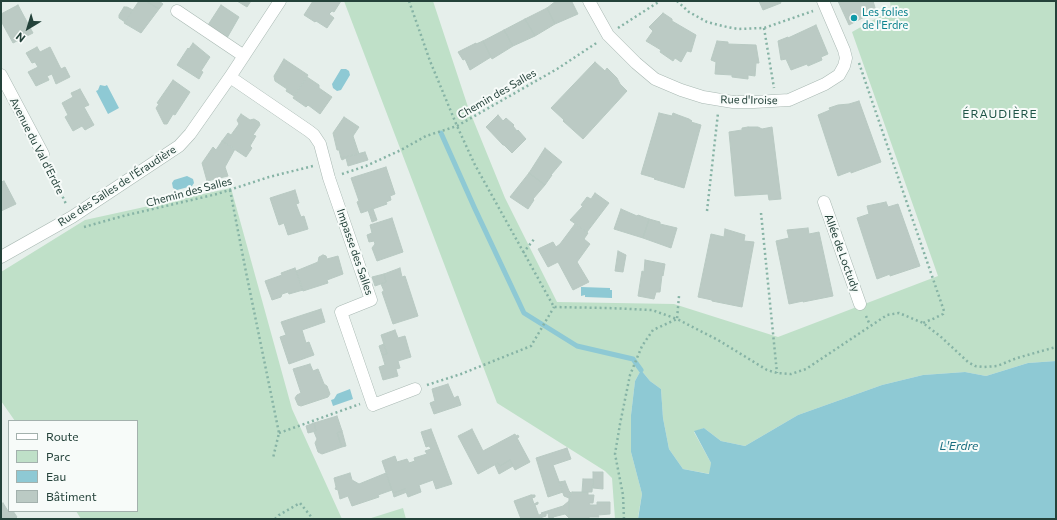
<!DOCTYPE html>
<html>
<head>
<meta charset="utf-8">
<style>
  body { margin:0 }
  #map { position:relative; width:1057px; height:520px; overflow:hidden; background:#e6efeb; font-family:Commissioner,sans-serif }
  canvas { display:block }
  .frame { position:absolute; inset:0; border:2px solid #24423a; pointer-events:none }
  .legend { position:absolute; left:8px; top:420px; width:130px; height:92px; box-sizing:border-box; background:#f7fbf9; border:1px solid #a3b1ad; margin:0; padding:5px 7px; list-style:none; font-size:12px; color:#24423a }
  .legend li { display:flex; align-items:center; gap:8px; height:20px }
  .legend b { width:20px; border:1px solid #a3b1ad }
  .north { position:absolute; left:8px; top:8px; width:40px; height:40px; -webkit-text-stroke:3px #f7fbf9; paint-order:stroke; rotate:218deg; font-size:11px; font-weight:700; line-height:16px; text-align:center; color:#24423a }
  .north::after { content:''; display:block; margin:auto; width:14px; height:18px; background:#24423a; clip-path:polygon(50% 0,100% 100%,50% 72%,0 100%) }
</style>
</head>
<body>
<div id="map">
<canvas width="1057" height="520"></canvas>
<div class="frame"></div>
<ul class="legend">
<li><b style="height:5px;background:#fff"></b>Route</li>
<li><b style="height:11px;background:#bfe0c8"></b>Parc</li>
<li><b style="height:11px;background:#8ec9d4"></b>Eau</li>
<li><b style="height:11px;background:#bbcac4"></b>Bâtiment</li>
</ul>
<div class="north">N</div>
</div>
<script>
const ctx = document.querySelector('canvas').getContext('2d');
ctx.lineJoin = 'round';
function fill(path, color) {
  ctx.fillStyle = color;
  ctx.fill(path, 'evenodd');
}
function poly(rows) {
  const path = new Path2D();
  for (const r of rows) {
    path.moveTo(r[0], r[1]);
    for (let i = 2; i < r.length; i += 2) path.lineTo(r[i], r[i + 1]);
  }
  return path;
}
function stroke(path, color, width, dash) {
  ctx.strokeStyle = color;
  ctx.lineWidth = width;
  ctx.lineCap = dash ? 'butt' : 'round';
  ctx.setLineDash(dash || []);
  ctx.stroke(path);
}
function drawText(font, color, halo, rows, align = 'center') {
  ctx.font = font + ' Commissioner,sans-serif';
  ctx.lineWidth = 4;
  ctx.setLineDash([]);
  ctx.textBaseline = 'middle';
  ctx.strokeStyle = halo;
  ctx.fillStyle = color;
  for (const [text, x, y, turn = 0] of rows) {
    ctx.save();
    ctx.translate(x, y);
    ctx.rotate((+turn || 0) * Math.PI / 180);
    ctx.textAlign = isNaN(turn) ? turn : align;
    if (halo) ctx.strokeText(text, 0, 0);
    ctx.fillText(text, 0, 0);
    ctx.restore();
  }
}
fill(poly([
  [344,1,433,1,468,107,505,198,557,302,674,304,778,337,938,276,852,32,891,10,890,1,1056,1,1056,361,1028,363,986,376,965,372,923,375,882,385,798,415,745,446,721,441,704,428,694,432,711,463,710,474,683,469,669,449,663,418,661,389,650,381,641,370,635,381,631,415,631,452,642,494,638,517,638,519,615,519,612,478,605,471,497,403],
  [231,188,292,409,342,519,81,519,76,511,137,511,137,421,15,421,1,401,1,272,85,220],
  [403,508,406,519,368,519]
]), '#bfe0c8');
fill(poly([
  [341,69,346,69,349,71,350,75,341,90,337,91,333,88,332,84],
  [100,85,105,86,107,85,119,108,108,114,96,91,98,90],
  [187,176,193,179,194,183,192,186,177,190,173,188,172,183,174,180],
  [581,287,610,288,610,290,612,290,612,298,585,297,585,295,581,296],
  [1056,361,1056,519,638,519,642,494,631,452,631,415,635,381,641,370,650,381,661,389,663,418,669,449,683,469,709,474,711,463,694,431,704,428,721,441,745,446,798,415,882,385,923,375,965,372,986,376,1028,363],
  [350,389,353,399,333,406,331,400,334,399,337,394]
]), '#8ec9d4');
stroke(poly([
  [441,133,475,209,524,313,577,346,633,359,641,370]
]), '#8ec9d4', 5);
const building = poly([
  [139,1,146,1,159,9,141,33,124,23,139,1],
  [146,1,159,1,163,4,159,9,146,1],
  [237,1,251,1,247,7,237,1],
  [313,1,341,1,334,12,332,11,329,14,334,18,327,28,316,21,315,22,304,15,313,1],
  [556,1,573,1,572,2,578,14,555,24,547,8,556,1],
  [759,1,780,1,781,3,763,10,759,1],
  [838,1,873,1,876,11,849,25,838,1],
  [18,5,33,33,13,43,1,21,1,14,18,5],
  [221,5,239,17,227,38,208,25,221,5],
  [124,7,127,7,133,10,125,22,119,18,119,15,124,7],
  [547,8,555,24,535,36,525,19,547,8],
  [663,13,672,19,672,21,696,35,691,52,687,51,681,62,675,58,673,61,660,52,661,50,646,41,653,31,649,27,663,13],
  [525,19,535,36,513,46,504,30,525,19],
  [816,25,828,54,821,57,822,60,808,66,807,64,791,70,786,59,781,60,778,41,788,37,788,38,816,25],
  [504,30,513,46,492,59,483,41,504,30],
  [483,41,491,57,470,70,465,59,463,60,458,52,476,43,476,44,483,41],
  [717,41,728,42,728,44,756,45,759,63,756,63,755,76,748,75,748,79,732,77,732,75,715,74,716,62,711,60,717,41],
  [193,43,210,57,201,71,203,72,199,79,177,65,188,48,189,49,193,43],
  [37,47,40,52,50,47,61,69,65,67,70,77,56,84,52,74,47,76,49,80,36,86,28,72,38,67,35,62,32,63,26,53,37,47],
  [284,59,308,75,294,96,286,91,287,89,275,81,274,76,284,59],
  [595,62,605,71,607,68,617,78,620,84,627,91,583,139,563,121,564,120,551,108,595,62],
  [307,77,319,85,319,88,332,97,320,114,308,105,306,107,293,98,307,77],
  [173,80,190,92,175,115,173,114,167,124,164,124,156,108,159,104,157,103,173,80],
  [80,89,89,105,84,107,94,125,85,130,82,126,73,131,65,117,68,115,62,103,73,97,71,93,80,89],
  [859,101,881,162,851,173,851,171,838,176,818,115,830,110,829,108,838,105,849,104,859,101],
  [659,113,672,116,673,113,678,115,689,119,692,121,691,122,701,125,684,188,654,179,655,178,641,174,659,113],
  [241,114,250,120,254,119,259,122,260,125,253,135,256,136,250,146,252,148,246,157,222,141,228,133,231,135,239,124,237,120,241,114],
  [498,115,503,121,506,118,514,125,513,126,517,131,518,130,526,139,512,153,504,145,503,145,486,127,498,115],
  [344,117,359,127,353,136,359,154,341,158,339,150,337,150,333,133,344,117],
  [748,127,758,127,762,129,772,127,781,199,769,200,768,194,735,196,729,132,742,130,742,128,748,127],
  [222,141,235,149,225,167,228,176,207,181,202,163,213,147,216,150,222,141],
  [545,148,562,162,551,175,552,175,545,185,529,173,545,148],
  [365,152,368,160,348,166,346,158,342,160,341,158,365,152],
  [386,167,395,194,390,196,391,200,386,202,387,204,361,213,357,202,359,201,351,178,386,167],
  [529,173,545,185,533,199,534,200,528,209,510,197,529,173],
  [4,181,16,204,1,211,1,182,4,181],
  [295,190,299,203,296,204,301,217,304,216,308,229,288,235,284,223,279,225,270,198,295,190],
  [595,193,609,203,587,232,570,220,583,206,581,205,587,197,591,199,595,193],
  [886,202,888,207,898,204,920,266,890,276,890,274,877,279,857,218,869,214,867,206,886,202],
  [373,209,377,220,372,222,368,210,373,209],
  [621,209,637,216,638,215,649,219,643,238,614,229,621,209],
  [392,218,403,252,377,261,372,248,375,244,374,241,369,242,367,235,372,233,370,225,392,218],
  [649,219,660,222,660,224,677,228,671,248,643,238,649,219],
  [575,224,588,233,584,239,590,244,577,262,589,282,573,290,558,262,548,267,538,249,553,242,556,247,560,244,575,224],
  [808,228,809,234,819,232,833,296,803,302,803,301,789,304,776,241,789,238,787,230,808,228],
  [725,229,745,235,744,241,754,242,742,307,712,301,712,300,698,297,711,234,724,237,725,229],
  [618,251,626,255,623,272,615,271,618,251],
  [323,255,326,256,327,259,338,256,343,274,327,280,328,283,303,291,296,271,318,262,319,257,323,255],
  [645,260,665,264,663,276,662,275,660,292,656,292,654,299,638,296,642,271,644,272,645,260],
  [295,268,303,290,289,294,288,292,282,294,281,297,272,300,265,281,282,275,281,273,295,268],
  [400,268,402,277,405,276,418,316,393,324,382,292,384,291,381,284,386,282,384,274,400,268],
  [384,274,386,282,375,286,372,277,384,274],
  [321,309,325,322,302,330,306,343,309,342,314,355,289,364,280,337,286,335,281,322,321,309],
  [395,330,398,338,405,336,411,357,398,361,400,368,396,369,398,376,383,380,379,367,385,365,382,355,387,354,381,335,395,330],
  [384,344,387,354,382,355,379,346,384,344],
  [310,364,313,371,318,369,324,384,327,386,330,394,328,397,301,406,298,405,295,398,297,395,301,393,293,369,310,364],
  [448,384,454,398,458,396,461,405,434,414,430,403,435,401,432,389,448,384],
  [337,416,342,431,337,433,342,447,322,454,318,452,315,443,317,439,314,432,316,431,314,423,337,416],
  [314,423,316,431,308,433,306,426,314,423],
  [431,429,452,484,436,489,433,480,419,485,421,492,408,497,405,489,393,493,382,461,395,456,397,462,407,459,409,463,415,461,414,458,427,454,425,451,431,449,429,446,426,447,421,432,431,429],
  [472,429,483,451,515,434,516,436,518,435,519,437,517,438,530,462,515,470,510,460,500,466,498,463,478,474,458,436,472,429],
  [342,431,346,446,342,447,337,433,342,431],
  [567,448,571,459,553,465,563,492,548,497,536,458,567,448],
  [510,460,513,466,499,474,495,465,498,463,500,466,510,460],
  [593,472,603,472,603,489,593,488,593,472],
  [350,473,352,480,359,484,386,473,392,490,378,495,379,497,352,506,348,496,340,499,338,490,335,489,336,487,334,478,350,473],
  [583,479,593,479,592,492,582,492,583,479],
  [565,481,569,491,571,493,569,498,564,496,559,482,565,481],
  [405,489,407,492,394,497,393,493,405,489],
  [572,492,588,492,588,495,594,495,593,503,589,503,590,505,597,505,597,502,610,502,610,514,598,515,599,517,589,517,589,519,569,519,569,498,572,492],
  [531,495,535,495,535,497,532,498,534,504,538,502,538,504,535,505,540,519,521,519,514,501,531,495],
  [569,501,569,518,565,514,553,517,554,519,549,519,548,513,546,514,546,516,540,518,539,515,542,514,541,513,563,506,569,501],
  [3,503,8,511,13,511,17,517,16,518,17,519,1,519,1,504,3,503]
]);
fill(building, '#bbcac4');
stroke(building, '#b8c9c2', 1);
const minor = poly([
  [589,1,608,35,636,63,655,79,681,90,703,97,733,102,754,102,789,100,825,84,839,75,844,66,846,58,844,50,823,1],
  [177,11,244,56],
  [1,75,43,154],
  [230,77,309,131,314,135,320,144,329,178,371,300,341,312,373,405,415,389],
  [824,202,860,304],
  [1,257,72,217,179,146,190,134,230,77,280,1]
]);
stroke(minor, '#a8b8b2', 13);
stroke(poly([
  [409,1,430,61,457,126,475,165,554,307,608,308,652,310,677,319,679,296],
  [677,1,689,12,707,22,727,27,738,29,764,28,813,11],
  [618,28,660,1],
  [764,28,774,88],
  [859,63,944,311,943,314,935,318,923,323],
  [48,165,66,204],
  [342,174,366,166,401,150,426,136,457,126,557,69,598,42],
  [230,190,246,272,279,433,273,458],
  [707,211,718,113],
  [761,213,777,373],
  [84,227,123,216,217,194,269,177,313,166],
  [523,253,535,238],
  [866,316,870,325],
  [427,385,461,374,531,346,554,307],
  [279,433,360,404],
  [275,519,279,515,300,503,313,519],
  [624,519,623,495,615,454,620,424,630,375,642,346,653,330,677,319,718,340,767,370,777,373,791,374,806,369,887,315,899,313,923,323,940,336,968,362,975,366,984,367,997,366,1017,358,1056,347]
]), '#86b3a5', 2.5, [2, 3]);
stroke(minor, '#fff', 12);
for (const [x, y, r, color] of [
  [854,18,4,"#0f9aa8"]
]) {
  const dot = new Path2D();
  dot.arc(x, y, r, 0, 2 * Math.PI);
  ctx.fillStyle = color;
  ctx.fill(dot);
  stroke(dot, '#f7fbf9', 1.5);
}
drawText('11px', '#0d838f', '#f7fbf9', [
  ["Les folies",862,12],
  ["de l'Erdre",862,25]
], 'left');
drawText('11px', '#24423a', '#f7fbf9', [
  ["Chemin des Salles",497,94,-30],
  ["Rue d'Iroise",749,100,1],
  ["Avenue du Val d'Erdre",37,146,63],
  ["Rue des Salles de l'Éraudière",117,186,-33],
  ["Chemin des Salles",189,192,-15],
  ["Impasse des Salles",355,252,71],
  ["Allée de Loctudy",842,253,70]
]);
ctx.letterSpacing = '1px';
drawText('12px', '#1f5548', '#f7fbf9', [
  ["ÉRAUDIÈRE",1000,114]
]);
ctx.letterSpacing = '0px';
drawText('italic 12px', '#1c6f80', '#f7fbf9', [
  ["L'Erdre",959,446]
]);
</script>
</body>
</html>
